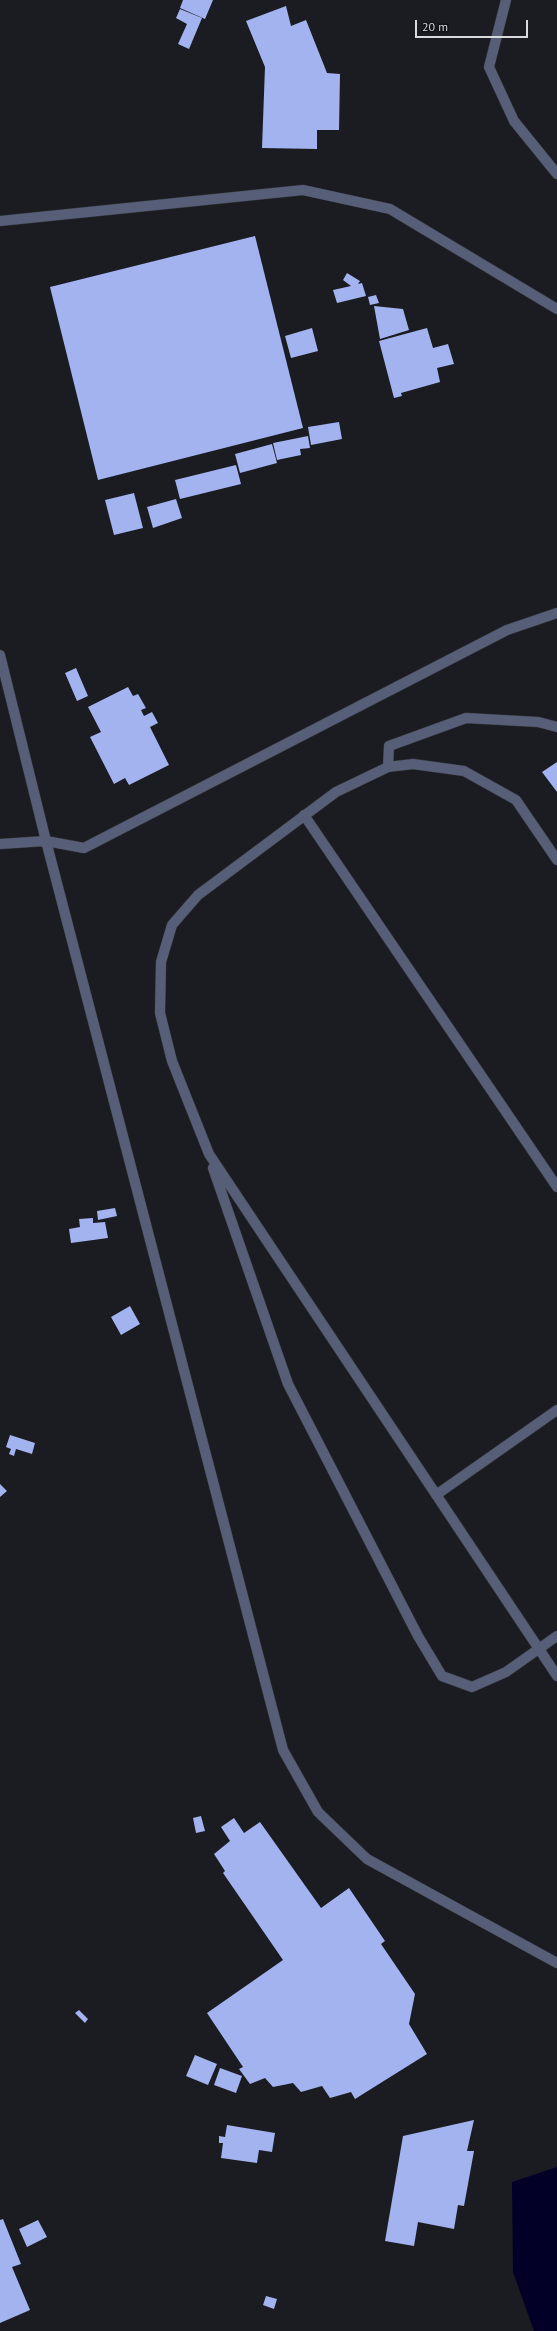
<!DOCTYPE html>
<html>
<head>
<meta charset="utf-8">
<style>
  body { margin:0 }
  #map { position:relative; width:557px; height:2331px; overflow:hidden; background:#1a1c22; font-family:"PT Sans",sans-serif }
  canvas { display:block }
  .scale { position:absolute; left:415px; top:20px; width:113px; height:18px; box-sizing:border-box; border:2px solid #d9dade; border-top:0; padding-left:5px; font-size:12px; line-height:14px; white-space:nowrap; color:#d9dade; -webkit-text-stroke:3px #111319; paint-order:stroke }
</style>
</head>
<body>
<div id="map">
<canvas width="557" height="2331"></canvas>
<div class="scale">20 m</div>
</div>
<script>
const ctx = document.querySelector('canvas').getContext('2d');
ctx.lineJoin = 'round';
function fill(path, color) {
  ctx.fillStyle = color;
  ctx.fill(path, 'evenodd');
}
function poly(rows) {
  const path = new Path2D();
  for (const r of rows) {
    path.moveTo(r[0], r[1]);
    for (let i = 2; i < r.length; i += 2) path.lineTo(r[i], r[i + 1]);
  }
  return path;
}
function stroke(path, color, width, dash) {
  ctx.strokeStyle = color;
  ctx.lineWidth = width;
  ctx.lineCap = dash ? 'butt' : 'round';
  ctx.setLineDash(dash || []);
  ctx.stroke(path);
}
fill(poly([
  [557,2167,557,2331,534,2331,513,2272,512,2182]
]), '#030028');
fill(poly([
  [183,0,213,0,205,19,180,8],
  [286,6,291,26,306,20,327,73,340,74,339,130,317,130,317,149,262,148,265,67,246,21],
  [180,9,202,18,189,49,178,44,187,24,176,18],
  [255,236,303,428,98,480,50,287],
  [347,273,360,281,358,284,362,283,366,296,337,303,333,290,351,286,343,280],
  [376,295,379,303,370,305,368,297],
  [374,306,403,309,409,330,380,339],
  [312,328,318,351,291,358,285,336],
  [427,328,433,348,448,344,454,364,437,368,440,382,401,393,402,396,394,398,379,341],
  [339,422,342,439,311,445,308,427],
  [308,436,310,448,300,449,301,455,277,460,273,443],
  [272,444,277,463,240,473,235,454],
  [236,465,241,484,180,499,175,480],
  [134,493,143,528,114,535,105,500],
  [176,499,182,518,153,528,147,507],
  [76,668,88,696,77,701,65,673],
  [128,687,133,696,138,694,146,708,141,710,144,716,152,712,158,723,150,727,169,765,129,785,125,778,114,784,90,737,101,732,88,707],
  [557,762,557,792,542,772],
  [115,1208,117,1216,98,1220,97,1211],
  [93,1218,93,1223,105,1222,108,1238,71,1243,69,1229,80,1227,79,1219],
  [130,1306,140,1324,121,1335,111,1317],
  [10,1435,35,1443,32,1454,16,1449,14,1456,9,1454,11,1449,6,1447],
  [0,1484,7,1491,0,1497],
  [201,1816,205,1831,196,1833,193,1818],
  [234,1818,244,1833,260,1822,321,1908,349,1888,385,1941,381,1944,415,1994,409,2024,427,2054,355,2099,351,2092,330,2098,322,2086,301,2092,293,2083,273,2087,265,2078,250,2084,239,2069,243,2067,207,2013,283,1960,223,1873,225,1871,214,1854,230,1841,221,1827],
  [79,2010,88,2019,85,2023,75,2013],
  [195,2055,217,2064,208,2085,186,2076],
  [220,2068,242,2076,236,2093,214,2085],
  [474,2120,467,2151,474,2151,464,2206,458,2205,454,2229,418,2222,414,2246,385,2241,403,2136],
  [227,2125,275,2133,272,2152,259,2150,257,2163,221,2158,223,2143,219,2143,219,2136,225,2137],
  [3,2219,21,2264,12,2267,30,2310,0,2323,0,2220],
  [38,2220,47,2237,27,2247,19,2229],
  [266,2296,277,2299,274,2309,263,2305]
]), '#a2b3f0');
const service = poly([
  [388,767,389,746,466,718,538,722,557,727],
  [304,815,557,1187],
  [557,860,516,800,464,771,413,764,388,767,336,792,198,895,172,925,161,962,160,1013,172,1061,209,1154,557,1676],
  [213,1168,288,1384,418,1636,442,1676,472,1687,506,1672,557,1636],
  [436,1495,557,1410]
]);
const minor = poly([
  [506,0,489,67,514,121,557,174],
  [0,655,46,841,283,1750,318,1812,367,1859,557,1963],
  [0,844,46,841,84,848,507,630,557,613]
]);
const tertiary = poly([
  [0,221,303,190,390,209,557,309]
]);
stroke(service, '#35373c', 11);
stroke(minor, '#35373c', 11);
stroke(tertiary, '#35373c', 11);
stroke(service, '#575e77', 10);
stroke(minor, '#575e77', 10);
stroke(tertiary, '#575e77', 10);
</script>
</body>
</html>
